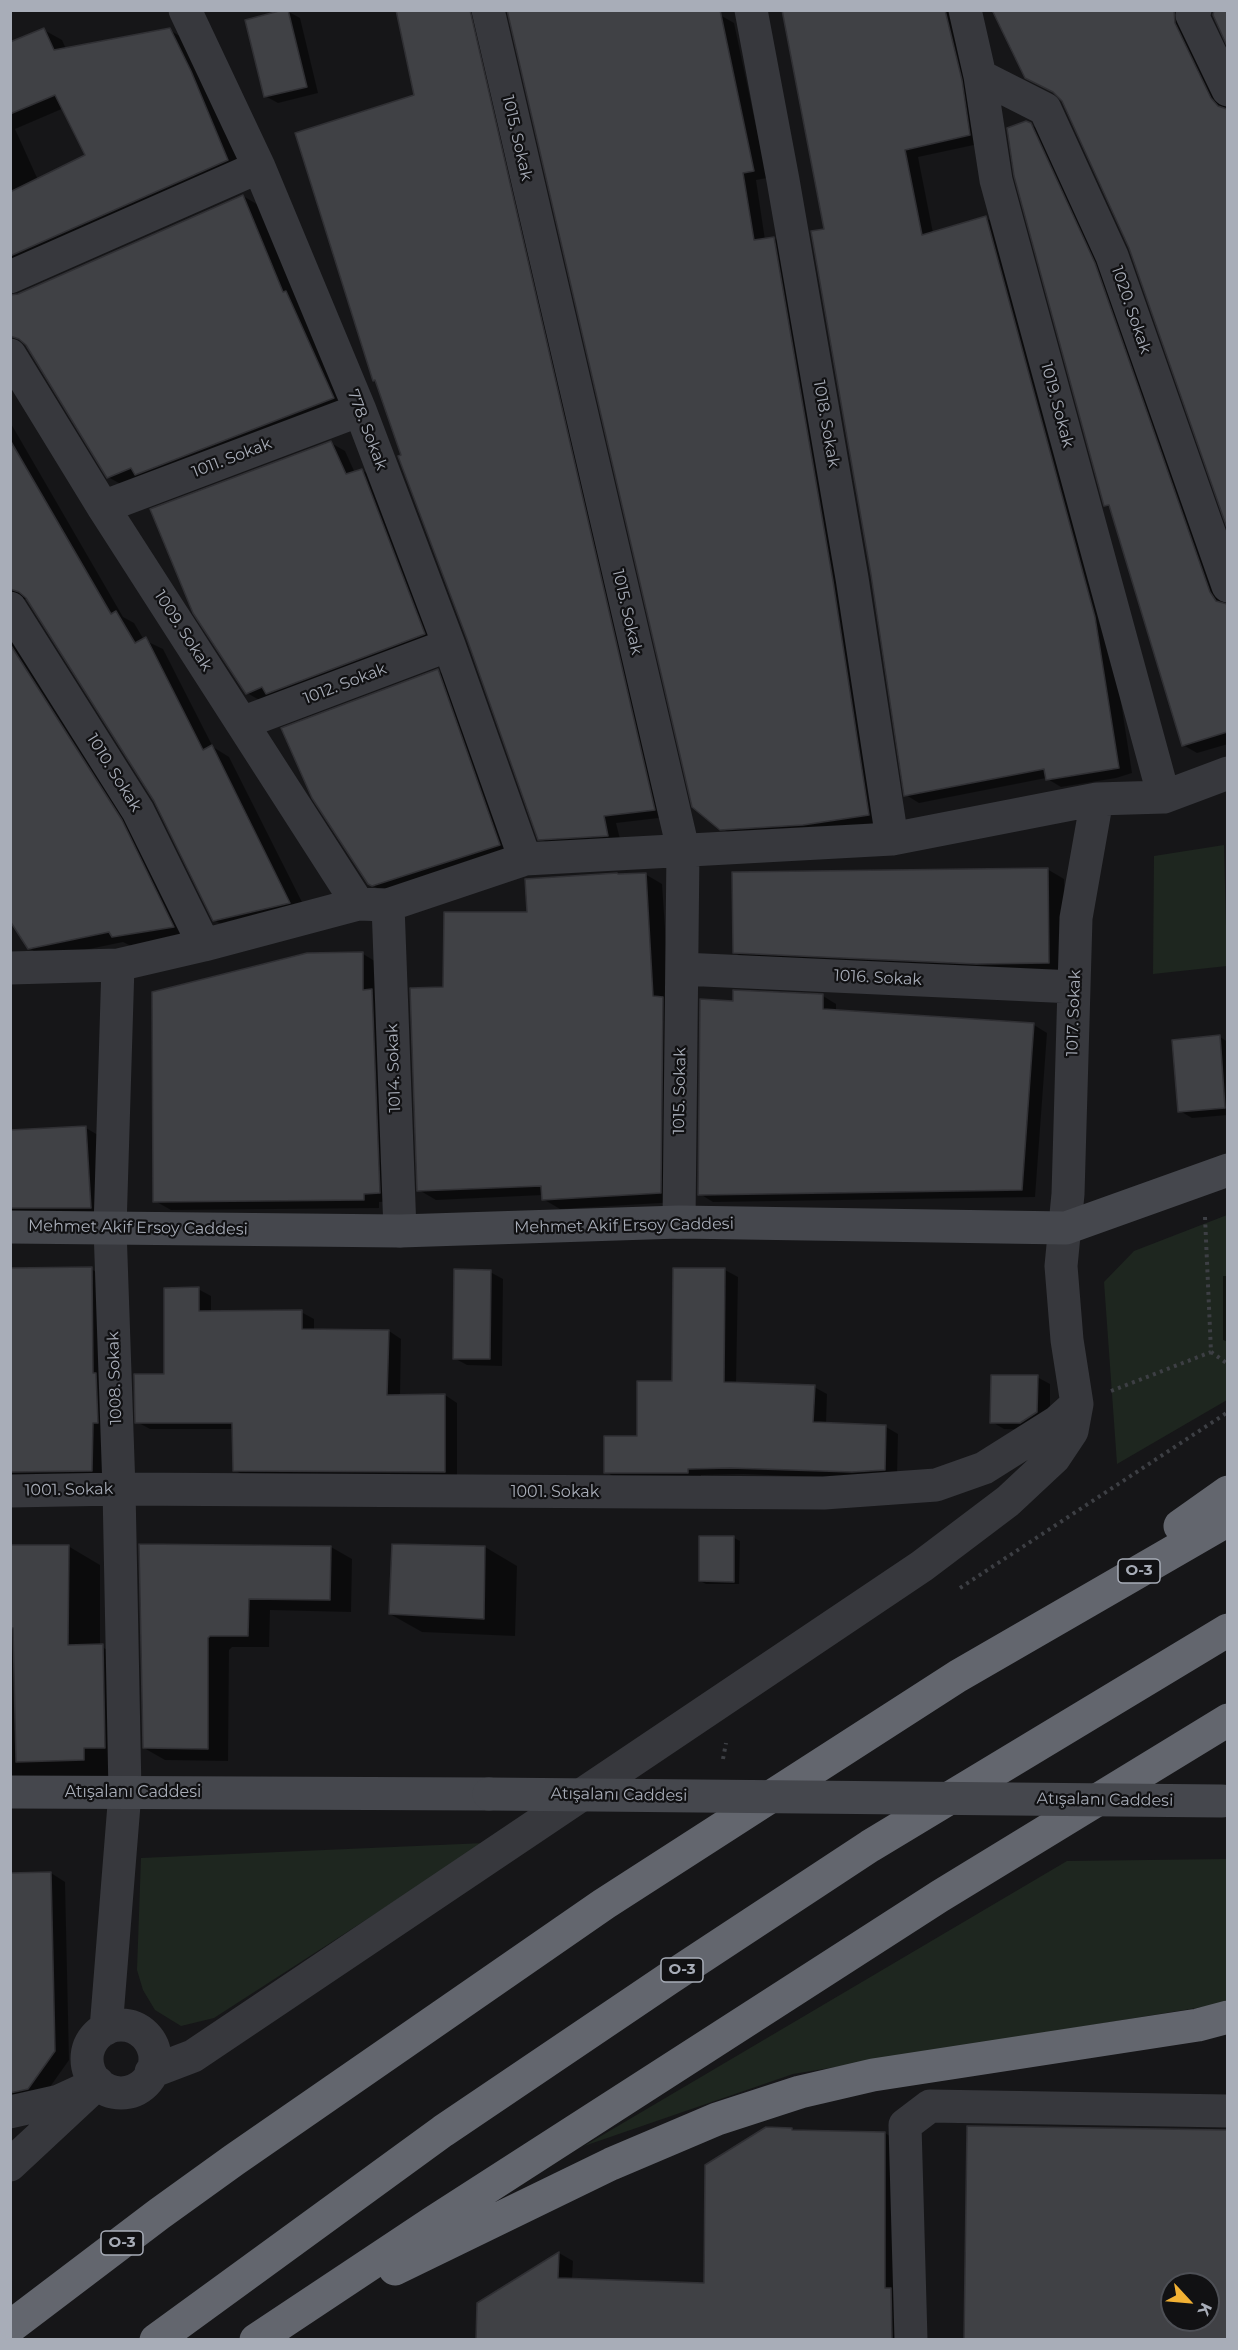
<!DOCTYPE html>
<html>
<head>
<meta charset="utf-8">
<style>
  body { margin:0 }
  #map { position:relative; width:1238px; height:2350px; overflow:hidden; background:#161618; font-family:Montserrat,sans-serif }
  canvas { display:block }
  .frame { position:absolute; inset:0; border:12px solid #a8adb8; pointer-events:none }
  .north { position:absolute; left:1160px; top:2272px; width:60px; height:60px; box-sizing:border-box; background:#111113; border:2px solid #4d4f55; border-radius:50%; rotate:116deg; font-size:16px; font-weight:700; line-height:24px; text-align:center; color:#a8adb8 }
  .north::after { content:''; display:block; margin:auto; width:21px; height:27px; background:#f2b134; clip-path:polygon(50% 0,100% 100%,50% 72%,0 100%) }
</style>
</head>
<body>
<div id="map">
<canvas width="1238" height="2350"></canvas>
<div class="frame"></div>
<div class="north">K</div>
</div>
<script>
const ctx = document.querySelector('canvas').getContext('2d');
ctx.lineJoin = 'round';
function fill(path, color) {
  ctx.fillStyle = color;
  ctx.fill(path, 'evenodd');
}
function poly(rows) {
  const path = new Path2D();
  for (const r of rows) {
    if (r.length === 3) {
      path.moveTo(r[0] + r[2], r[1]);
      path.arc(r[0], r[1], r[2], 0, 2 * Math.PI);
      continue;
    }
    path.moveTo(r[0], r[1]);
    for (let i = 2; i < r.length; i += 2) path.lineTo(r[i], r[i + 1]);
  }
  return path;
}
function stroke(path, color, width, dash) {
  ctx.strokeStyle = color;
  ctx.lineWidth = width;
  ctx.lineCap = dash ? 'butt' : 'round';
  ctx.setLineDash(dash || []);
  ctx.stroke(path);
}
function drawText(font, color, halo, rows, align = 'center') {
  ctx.font = font + ' Montserrat,sans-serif';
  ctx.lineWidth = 4.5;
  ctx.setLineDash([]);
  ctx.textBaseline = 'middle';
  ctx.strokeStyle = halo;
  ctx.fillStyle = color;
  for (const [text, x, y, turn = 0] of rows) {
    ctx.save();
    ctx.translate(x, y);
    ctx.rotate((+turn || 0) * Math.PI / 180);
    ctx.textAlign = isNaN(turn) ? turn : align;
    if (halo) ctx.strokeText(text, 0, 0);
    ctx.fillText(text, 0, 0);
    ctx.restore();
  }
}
fill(poly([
  [1224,845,1227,966,1153,974,1154,856],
  [1227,1215,1227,1400,1117,1464,1104,1282,1134,1251],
  [485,1843,214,2018,181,2026,155,2010,143,1990,137,1970,141,1858],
  [1227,1859,1227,2003,793,2074,584,2146,1067,1861]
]), '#1e261f');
fill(poly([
  [397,10,484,10,667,817,616,823,621,843,553,846,539,838,377,381,374,380,416,96],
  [783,10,956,10,983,143,918,157,933,233,986,218,1000,226,1109,625,1132,773,1116,778,1061,787,1046,778,919,803,906,795,826,230],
  [994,10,1192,10,1188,31,1228,110,1228,524,1131,249,1063,100],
  [287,11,300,18,318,93,278,103,265,96],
  [720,15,734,23,767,178,756,180,765,240,774,238,787,246,882,822,818,832,735,836,721,828],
  [44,30,62,40,66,49,169,30,187,40,245,170,10,280,10,50],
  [64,108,87,155,38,180,15,129],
  [1026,122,1044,132,1108,272,1228,613,1228,744,1197,753,1183,745,1112,509,1106,505],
  [243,196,260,206,350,408,126,487,108,477,59,393,22,339,18,296],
  [10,422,123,617,134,623,144,640,163,649,213,747,229,757,307,912,232,930,214,920,155,800,28,598,17,602,10,610],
  [331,443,345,451,355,473,362,470,376,479,438,642,261,701,247,693],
  [10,627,139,832,191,937,131,946,123,942,46,958,29,948,10,919],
  [438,671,450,678,512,852,382,891,369,883],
  [1047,869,1064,879,1066,972,751,962,734,952],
  [645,874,662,884,670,1002,677,1202,560,1209,543,1199,543,1195,436,1200,419,1190,445,988,528,913],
  [363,954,378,963,395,1201,379,1202,379,1208,171,1210,155,1201],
  [823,996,836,1004,836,1011,1034,1025,1047,1033,1035,1197,713,1202,700,1194,735,1003],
  [1220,1037,1228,1042,1228,1115,1192,1118,1180,1111],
  [86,1128,103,1138,108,1217,10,1221,10,1132],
  [91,1269,109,1279,109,1480,10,1493,10,1271],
  [674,1269,725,1270,738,1277,736,1384,814,1387,827,1394,826,1424,886,1427,898,1434,897,1476,866,1479,744,1474,701,1475,701,1480,618,1479,606,1472,639,1438,673,1382],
  [490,1272,503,1279,502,1366,467,1365,454,1358],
  [1223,1276,1228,1276,1228,1342,1223,1340],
  [198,1289,211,1296,211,1313,301,1312,314,1319,314,1331,389,1331,401,1339,400,1396,445,1395,457,1403,457,1478,247,1477,234,1470,234,1429,150,1429,137,1422,165,1375],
  [1037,1377,1050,1384,1050,1419,1033,1430,1004,1429,992,1422],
  [734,1538,740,1541,739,1584,706,1584,700,1581],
  [68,1546,100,1565,100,1646,135,1664,116,1778,10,1781,10,1547],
  [140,1546,331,1547,352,1559,351,1612,270,1610,269,1647,232,1647,229,1650,228,1761,165,1760,144,1748],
  [485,1547,517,1566,515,1636,422,1632,390,1614],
  [51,1873,65,1882,69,2060,45,2094,10,2094,10,1874],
  [968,2128,1228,2131,1228,2340,966,2340],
  [1172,2284,1208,2284,1208,2320,1172,2320],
  [792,2129,797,2132,885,2133,899,2142,906,2340,477,2340,559,2253,573,2261,572,2280,705,2285]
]), '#0007');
const building = poly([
  [283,10,288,10,307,87,264,97,245,20,283,10],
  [396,10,470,10,655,810,604,816,608,836,538,840,467,639,398,456,401,455,375,380,373,381,295,133,414,95,396,10],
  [507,10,720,10,754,171,743,173,754,240,774,237,833,581,869,815,803,825,720,830,692,807,507,10],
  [782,10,945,10,962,80,970,135,905,150,922,235,986,216,1095,617,1119,768,1046,780,1044,769,904,796,871,575,811,231,824,229,782,10],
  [992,10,1174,10,1175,23,1211,98,1218,106,1227,109,1227,528,1129,248,1062,101,1053,92,1025,78,992,10],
  [1214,10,1227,10,1227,46,1213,15,1214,10],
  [44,28,54,50,170,28,191,71,228,160,10,256,10,192,85,155,55,95,10,114,10,42,44,28],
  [1026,121,1031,123,1095,263,1210,592,1216,601,1227,604,1227,732,1182,746,1109,505,1104,506,1014,176,1007,128,1026,121],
  [243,195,283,292,286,291,334,398,135,475,131,468,107,478,26,345,19,339,10,336,10,295,18,294,243,195],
  [10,440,111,614,116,611,135,643,146,637,203,750,212,745,290,903,213,921,154,801,26,598,19,592,10,589,10,440],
  [331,441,346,474,362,469,425,634,266,694,262,687,246,694,193,613,150,509,331,441],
  [10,644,122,820,174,927,112,937,109,932,28,949,10,921,10,644],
  [438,669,500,845,372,886,368,884,312,798,281,728,438,669],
  [1048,868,1049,963,976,964,733,953,732,872,1048,868],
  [617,873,618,874,646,873,653,996,663,997,661,1193,542,1200,541,1186,417,1191,410,988,443,987,444,912,527,912,525,879,617,873],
  [363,952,363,990,372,989,380,1193,364,1194,364,1200,153,1202,152,992,307,953,363,952],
  [733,990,823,994,823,1009,1034,1023,1022,1190,698,1195,700,999,733,1001,733,990],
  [1220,1035,1225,1108,1178,1112,1172,1040,1220,1035],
  [86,1126,91,1208,10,1208,10,1130,86,1126],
  [92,1267,93,1373,96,1373,98,1423,93,1423,92,1471,10,1472,10,1268,92,1267],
  [673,1268,725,1268,724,1382,815,1385,813,1422,886,1425,885,1470,852,1472,730,1468,688,1469,688,1473,604,1473,604,1436,637,1436,637,1381,672,1381,673,1268],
  [454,1269,491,1270,490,1359,453,1359,454,1269],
  [199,1287,199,1311,302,1310,302,1329,389,1330,387,1395,445,1394,445,1472,233,1471,232,1423,135,1423,134,1374,164,1374,164,1288,199,1287],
  [991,1375,1038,1375,1037,1412,1020,1423,990,1423,991,1375],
  [699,1536,734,1536,734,1582,699,1581,699,1536],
  [139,1544,331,1546,330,1600,249,1599,248,1636,210,1636,208,1638,208,1749,143,1748,139,1544],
  [392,1544,485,1546,484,1619,389,1614,392,1544],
  [10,1545,69,1545,68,1645,103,1644,105,1748,84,1748,84,1760,16,1762,13,1628,10,1628,10,1545],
  [51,1872,55,2051,28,2089,10,2093,10,1873,51,1872],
  [967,2126,1227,2130,1227,2340,964,2340,967,2126],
  [1172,2284,1208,2284,1208,2320,1172,2320,1172,2284],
  [766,2127,792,2128,792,2130,885,2132,885,2288,891,2288,892,2340,476,2340,477,2303,559,2252,558,2278,704,2283,705,2165,766,2127]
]);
fill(building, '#404145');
stroke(building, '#303034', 1.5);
stroke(poly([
  [1205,1217,1211,1352,1228,1364],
  [1111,1391,1211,1352],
  [960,1588,1228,1412],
  [723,1759,726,1743]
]), '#3d3f44', 4, [3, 4.5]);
stroke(poly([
  [185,10,259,167,360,410,449,645,525,859],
  [488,10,683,849,679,1222],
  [751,10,783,180,852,578,892,839],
  [965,10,980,76,996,180,1164,797],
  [1195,10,1192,15,1228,90],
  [980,76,1045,109,1112,256,1228,586],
  [10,277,259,167],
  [10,355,103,507,358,904],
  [103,507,360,410],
  [10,608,138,811,204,945],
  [242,723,449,645],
  [388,905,400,1231],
  [10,968,118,965,204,945,358,904,388,905,525,859,892,839,1097,799,1164,797,1228,773],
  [682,969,1074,987],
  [10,1491,119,1489,824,1493,936,1485,984,1468,1057,1422,1077,1404],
  [121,2059,34],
  [106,2029,125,1792,119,1489,110,1228,118,965],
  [151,2072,193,2056,922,1566,1008,1501,1054,1458,1072,1431,1077,1404,1067,1340,1061,1266,1068,1194,1076,918,1097,799],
  [10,2112,59,2101,83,2090],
  [10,2165,98,2083],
  [911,2340,905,2125,930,2106,1228,2111]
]), '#37383d', 33);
stroke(poly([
  [10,1227,400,1231,679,1222,1066,1228,1228,1170],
  [10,1792,489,1794]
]), '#45474d', 33);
stroke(poly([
  [1180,1526,1228,1492],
  [395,2269,611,2164,717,2119,800,2092,873,2075,1198,2025,1228,2017],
  [10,2327,159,2214,234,2160,604,1904,958,1676,1228,1520],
  [156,2340,443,2131,668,1979,870,1846,1228,1630],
  [256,2340,432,2223,940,1896,1228,1720]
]), '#63666e', 33);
stroke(poly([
  [489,1794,1222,1801]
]), '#45474d', 33);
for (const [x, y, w] of [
  [1139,1571,42],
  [682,1970,42],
  [122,2243,42]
]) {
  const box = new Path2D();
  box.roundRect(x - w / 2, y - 12, w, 24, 4.5);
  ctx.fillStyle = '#111113';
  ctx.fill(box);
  stroke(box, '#a8adb8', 1.5);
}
drawText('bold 15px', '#a8adb8', null, [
  ["O-3",1139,1571],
  ["O-3",682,1970],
  ["O-3",122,2243]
]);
drawText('16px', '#a8adb8', '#111113', [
  ["1015. Sokak",517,138,77],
  ["1020. Sokak",1131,310,71],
  ["1019. Sokak",1057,405,75],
  ["1018. Sokak",826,424,80],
  ["778. Sokak",367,430,69],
  ["1011. Sokak",232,458,-21],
  ["1015. Sokak",627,612,77],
  ["1009. Sokak",183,631,57],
  ["1012. Sokak",345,684,-21],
  ["1010. Sokak",114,773,58],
  ["1016. Sokak",878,978,3],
  ["1017. Sokak",1074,1013,-88],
  ["1014. Sokak",394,1068,-92],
  ["1015. Sokak",680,1091,-89],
  ["Mehmet Akif Ersoy Caddesi",624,1226,-1],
  ["Mehmet Akif Ersoy Caddesi",138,1228,1],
  ["1008. Sokak",115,1378,-92],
  ["1001. Sokak",69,1490,-1],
  ["1001. Sokak",555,1492],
  ["Atışalanı Caddesi",133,1792],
  ["Atışalanı Caddesi",619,1795,1],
  ["Atışalanı Caddesi",1105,1800,1]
]);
</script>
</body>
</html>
